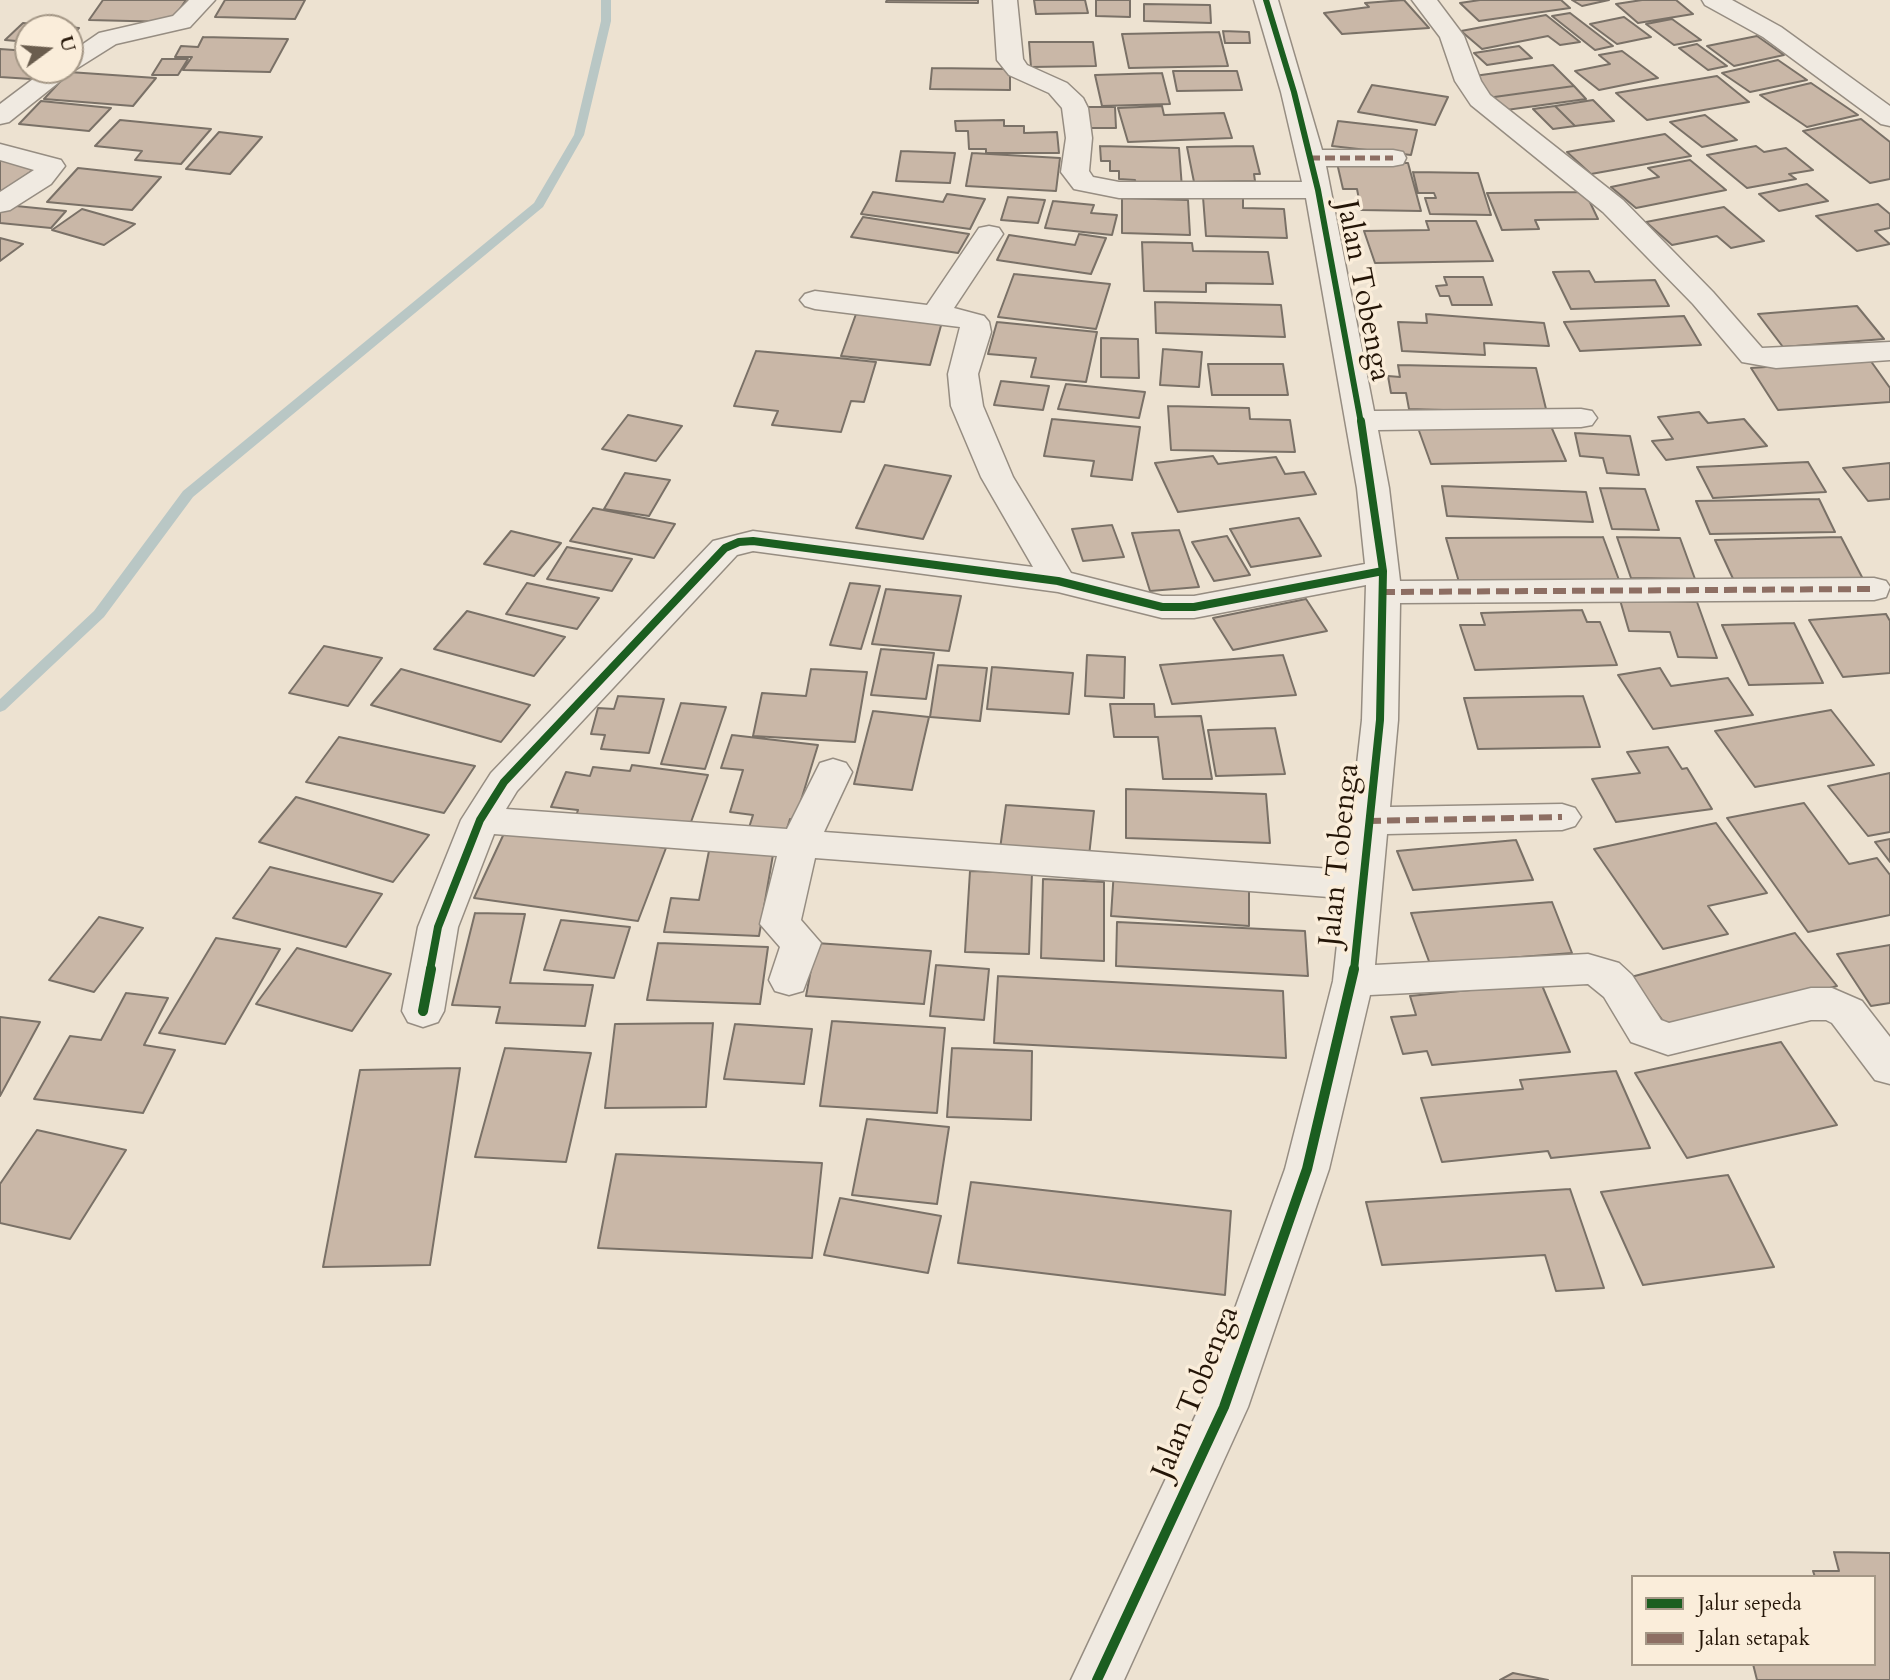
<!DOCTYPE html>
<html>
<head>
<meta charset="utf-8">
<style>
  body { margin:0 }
  #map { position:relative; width:1890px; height:1680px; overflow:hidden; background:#ede2d1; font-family:Cardo,serif }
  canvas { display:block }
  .legend { position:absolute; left:1631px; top:1575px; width:245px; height:91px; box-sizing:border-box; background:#faedda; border:2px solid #a49786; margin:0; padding:9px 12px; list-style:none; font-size:21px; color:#241507 }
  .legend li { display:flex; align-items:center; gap:14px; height:35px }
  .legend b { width:35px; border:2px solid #a49786 }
  .north { position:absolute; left:14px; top:14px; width:70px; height:70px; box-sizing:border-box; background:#faedda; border:2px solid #a49786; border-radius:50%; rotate:74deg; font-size:19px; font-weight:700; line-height:28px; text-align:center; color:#241507 }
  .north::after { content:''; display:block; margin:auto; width:24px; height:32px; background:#6a5d4e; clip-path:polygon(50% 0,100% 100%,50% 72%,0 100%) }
</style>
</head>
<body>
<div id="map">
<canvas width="1890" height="1680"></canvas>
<ul class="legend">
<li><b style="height:9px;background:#1b5e20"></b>Jalur sepeda</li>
<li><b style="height:9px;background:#8d6e63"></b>Jalan setapak</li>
</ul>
<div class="north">U</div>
</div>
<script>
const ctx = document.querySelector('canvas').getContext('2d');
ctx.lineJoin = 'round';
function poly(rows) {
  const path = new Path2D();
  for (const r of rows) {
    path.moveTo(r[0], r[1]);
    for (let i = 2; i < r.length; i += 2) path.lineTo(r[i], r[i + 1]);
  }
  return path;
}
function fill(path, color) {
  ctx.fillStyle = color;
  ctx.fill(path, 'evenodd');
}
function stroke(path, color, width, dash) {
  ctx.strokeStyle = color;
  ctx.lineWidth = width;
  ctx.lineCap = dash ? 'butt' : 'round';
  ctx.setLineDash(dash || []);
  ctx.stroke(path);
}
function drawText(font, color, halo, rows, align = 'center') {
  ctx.font = font + ' Cardo,serif';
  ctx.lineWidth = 7;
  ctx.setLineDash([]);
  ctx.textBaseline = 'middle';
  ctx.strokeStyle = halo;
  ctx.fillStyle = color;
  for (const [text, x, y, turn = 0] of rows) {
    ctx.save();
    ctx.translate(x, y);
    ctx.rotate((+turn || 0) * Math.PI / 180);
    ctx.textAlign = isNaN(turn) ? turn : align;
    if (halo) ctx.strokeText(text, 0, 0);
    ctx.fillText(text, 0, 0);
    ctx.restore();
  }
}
fill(poly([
  [601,0,611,0,611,21,584,135,543,207,193,497,104,617,5,710,0,712,0,699,94,611,183,491,534,203,574,135,601,21,601,0]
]), '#b9c7c5');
const building = poly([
  [103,0,186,0,171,22,89,20,103,0],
  [225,0,305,0,295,19,215,17,225,0],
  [887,0,978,0,978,3,886,2,887,0],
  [1034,0,1085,0,1088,13,1036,14,1034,0],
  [1096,0,1130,0,1130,17,1096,16,1096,0],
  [1404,0,1429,28,1342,34,1324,13,1369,7,1365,3,1404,0],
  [1480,0,1561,0,1570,8,1479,21,1460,3,1480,0],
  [1572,0,1609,0,1582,6,1572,0],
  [1642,0,1676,0,1693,14,1638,23,1616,4,1642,0],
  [1144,4,1210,5,1211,23,1144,21,1144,4],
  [1570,13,1613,46,1595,50,1552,16,1570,13],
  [1546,15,1580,42,1560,45,1548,36,1482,49,1461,31,1546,15],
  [1624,17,1651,37,1617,44,1590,24,1624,17],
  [1672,19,1701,40,1674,45,1646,24,1672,19],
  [23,23,79,28,70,37,70,28,28,28,28,42,5,40,23,23],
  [1223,31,1249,32,1250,43,1225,43,1223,31],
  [1219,32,1228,66,1129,68,1122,34,1219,32],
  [1757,36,1784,55,1734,66,1707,46,1757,36],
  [203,37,288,39,270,72,183,70,192,57,175,57,181,46,198,47,203,37],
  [1029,42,1093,42,1096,66,1031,67,1029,42],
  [1697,44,1727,66,1708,70,1679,48,1697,44],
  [1519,46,1532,58,1487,65,1474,53,1519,46],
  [0,49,28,51,28,70,40,70,31,79,0,77,0,49],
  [1622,51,1658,78,1599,90,1575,71,1610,64,1599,55,1622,51],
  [162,59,188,59,178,75,152,75,162,59],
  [1778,60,1807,80,1750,92,1722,73,1778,60],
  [1553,65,1574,86,1487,98,1467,77,1553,65],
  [932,68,1010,69,1010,90,930,89,932,68],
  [1173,71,1237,71,1242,90,1177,91,1173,71],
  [69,72,156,78,133,106,44,99,69,72],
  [1162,73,1170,104,1102,106,1095,75,1162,73],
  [1717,76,1749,102,1647,120,1616,93,1717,76],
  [1811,83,1858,115,1807,127,1760,95,1811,83],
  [1372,85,1448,97,1435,125,1358,112,1372,85],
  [1574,86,1586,99,1499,111,1487,98,1574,86],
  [1593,100,1614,121,1575,126,1555,106,1593,100],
  [41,101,111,108,89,131,19,124,41,101],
  [1162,106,1164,115,1224,113,1232,138,1128,142,1118,108,1162,106],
  [1555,106,1575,126,1553,129,1533,109,1555,106],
  [1085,107,1115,107,1116,128,1086,128,1085,107],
  [1705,115,1737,140,1702,147,1670,122,1705,115],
  [1861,119,1890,142,1890,179,1870,183,1803,131,1861,119],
  [120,120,211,129,181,164,135,160,142,151,95,146,120,120],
  [1004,120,1004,126,1024,126,1024,133,1057,132,1059,153,986,153,986,149,969,149,968,131,956,131,955,121,1004,120],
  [1338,121,1417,130,1411,155,1332,146,1338,121],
  [219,132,262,137,230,174,186,169,219,132],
  [1665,134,1691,156,1591,174,1567,152,1665,134],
  [1100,146,1179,148,1182,188,1136,187,1135,180,1119,179,1119,171,1110,171,1110,161,1101,161,1100,146],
  [1253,146,1260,174,1254,174,1255,181,1194,182,1187,147,1253,146],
  [1756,146,1764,152,1786,148,1813,170,1789,174,1796,179,1747,188,1707,155,1756,146],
  [901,151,955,153,950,183,896,181,901,151],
  [972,153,1060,158,1056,191,966,186,972,153],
  [0,160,35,169,0,193,0,160],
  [1690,160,1726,190,1636,208,1611,187,1659,177,1648,168,1690,160],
  [1337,163,1408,163,1421,211,1361,210,1357,189,1343,189,1337,163],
  [78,168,161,177,132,210,47,202,78,168],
  [1413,172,1478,173,1491,215,1430,214,1425,198,1436,198,1434,193,1418,193,1413,172],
  [1807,184,1828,201,1779,211,1759,194,1807,184],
  [873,192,943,202,947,194,985,199,970,229,861,214,873,192],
  [1585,192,1598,219,1535,220,1539,229,1502,230,1487,193,1585,192],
  [1008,197,1045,200,1038,223,1001,220,1008,197],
  [1203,197,1243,198,1243,208,1284,209,1287,238,1206,236,1203,197],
  [1122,198,1188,200,1190,235,1122,233,1122,198],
  [1053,201,1094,205,1091,213,1117,215,1112,235,1045,228,1053,201],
  [1878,204,1890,214,1890,228,1875,231,1890,244,1857,251,1816,216,1878,204],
  [6,205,66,211,51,228,0,223,0,211,6,205],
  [1724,207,1764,241,1731,248,1717,236,1672,245,1646,222,1724,207],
  [82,209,135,224,104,245,52,230,82,209],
  [863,217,969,234,958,253,851,237,863,217],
  [1426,221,1476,221,1493,261,1375,263,1364,231,1429,230,1426,221],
  [1079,234,1106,238,1091,274,997,260,1009,235,1075,245,1079,234],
  [0,238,23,244,0,261,0,238],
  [1142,242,1192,243,1193,251,1268,252,1273,284,1206,283,1206,292,1144,291,1142,242],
  [1589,271,1595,282,1655,280,1669,306,1571,309,1553,272,1589,271],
  [1014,274,1110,284,1096,329,998,317,1014,274],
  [1444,277,1483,277,1492,305,1452,305,1449,296,1440,296,1436,286,1447,285,1444,277],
  [1155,302,1281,305,1285,337,1156,333,1155,302],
  [1857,306,1884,339,1783,347,1758,314,1857,306],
  [856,314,942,322,930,365,841,356,856,314],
  [1426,314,1544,323,1549,346,1484,343,1485,355,1402,351,1398,322,1427,323,1426,314],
  [1684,316,1701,345,1580,351,1564,322,1684,316],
  [997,322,1097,332,1086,382,1031,377,1036,358,988,354,997,322],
  [1101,338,1138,339,1139,378,1101,377,1101,338],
  [1163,349,1202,352,1199,387,1160,385,1163,349],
  [756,351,838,358,876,362,864,402,851,401,841,432,772,425,778,411,734,406,756,351],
  [1870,360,1890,388,1890,402,1778,410,1751,368,1870,360],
  [1208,364,1283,364,1288,395,1212,395,1208,364],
  [1398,365,1536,368,1547,413,1409,409,1406,393,1391,393,1388,376,1400,377,1398,365],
  [1001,381,1049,386,1043,410,994,405,1001,381],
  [1066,384,1145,392,1139,418,1058,409,1066,384],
  [1168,406,1249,408,1250,419,1290,420,1295,452,1171,450,1168,406],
  [1699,412,1708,423,1744,419,1767,446,1666,460,1652,441,1673,439,1658,417,1699,412],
  [628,415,682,426,656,461,602,449,628,415],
  [1052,419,1140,427,1132,480,1091,476,1094,461,1044,456,1052,419],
  [1550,424,1566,461,1431,464,1418,428,1550,424],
  [1575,433,1630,436,1639,475,1607,473,1603,458,1580,456,1575,433],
  [1213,456,1218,464,1276,457,1285,474,1304,472,1316,494,1178,512,1155,463,1213,456],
  [1808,462,1826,492,1713,498,1697,467,1808,462],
  [1890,463,1890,499,1868,501,1843,468,1890,463],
  [885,465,951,476,923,539,856,528,885,465],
  [625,473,670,480,649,516,604,509,625,473],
  [1442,486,1586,492,1593,522,1447,516,1442,486],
  [1600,488,1645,489,1659,530,1612,529,1600,488],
  [1819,499,1835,532,1710,534,1696,501,1819,499],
  [593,508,675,524,654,558,570,541,593,508],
  [1299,518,1321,556,1251,567,1230,529,1299,518],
  [1112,525,1124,557,1083,561,1072,529,1112,525],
  [1179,530,1199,587,1150,591,1132,533,1179,530],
  [511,531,561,543,534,576,484,564,511,531],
  [1227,536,1250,575,1214,581,1192,542,1227,536],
  [1603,537,1619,580,1459,582,1446,538,1603,537],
  [1617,537,1680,538,1695,579,1631,578,1617,537],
  [1841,537,1863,579,1735,583,1715,540,1841,537],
  [567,547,632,559,612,591,547,579,567,547],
  [527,583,599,598,577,629,506,614,527,583],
  [850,583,880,586,861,649,830,645,850,583],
  [886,589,961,596,949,651,872,644,886,589],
  [1306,599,1327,631,1233,650,1213,618,1306,599],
  [1620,600,1697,602,1717,658,1678,657,1670,632,1629,631,1620,600],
  [1582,610,1587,622,1600,622,1617,665,1475,670,1460,625,1485,625,1481,613,1582,610],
  [467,611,565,637,534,676,434,649,467,611],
  [1886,614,1890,621,1890,673,1843,677,1809,620,1886,614],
  [1794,623,1823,683,1749,685,1722,625,1794,623],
  [324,646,382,658,348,706,289,693,324,646],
  [881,649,934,653,926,699,871,695,881,649],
  [1087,655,1125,657,1124,698,1085,696,1087,655],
  [1283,655,1296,695,1172,704,1160,665,1283,655],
  [938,665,987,668,980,721,930,717,938,665],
  [992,667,1073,673,1069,714,987,709,992,667],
  [1660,668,1671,686,1728,678,1753,715,1653,729,1618,675,1660,668],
  [401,669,530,705,501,742,371,705,401,669],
  [811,669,867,672,855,742,753,736,762,693,806,696,811,669],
  [618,696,664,699,649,753,601,749,605,735,591,734,598,708,614,709,618,696],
  [1583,696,1600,747,1478,749,1464,698,1583,696],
  [681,703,726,707,705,769,661,764,681,703],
  [1110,704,1154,704,1155,717,1201,716,1212,779,1163,779,1158,737,1114,737,1110,704],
  [1831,710,1874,765,1755,787,1715,731,1831,710],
  [873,711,929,717,912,790,854,784,873,711],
  [1275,728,1285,774,1216,776,1208,730,1275,728],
  [732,735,818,745,795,820,790,819,784,838,747,834,753,815,730,812,743,770,721,768,732,735],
  [339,737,475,766,444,813,306,782,339,737],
  [1668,747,1682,769,1687,768,1712,809,1616,822,1592,779,1640,773,1627,752,1668,747],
  [632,765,708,775,687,833,576,816,578,810,551,807,566,772,590,776,593,767,630,771,632,765],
  [1890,773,1890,832,1868,836,1828,786,1890,773],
  [1126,789,1266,794,1270,843,1126,838,1126,789],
  [296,797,429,835,393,882,259,842,296,797],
  [1804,803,1849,864,1877,858,1890,875,1890,915,1808,932,1727,818,1804,803],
  [1006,805,1094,811,1089,856,1000,849,1006,805],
  [1716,823,1767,893,1708,906,1728,934,1663,949,1594,849,1716,823],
  [507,827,666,848,638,921,474,898,507,827],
  [1890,839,1890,862,1875,842,1890,839],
  [1516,840,1533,880,1413,890,1397,851,1516,840],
  [710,846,774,849,759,936,664,932,671,898,699,900,710,846],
  [270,867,382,894,346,947,233,918,270,867],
  [1114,870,1249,881,1249,926,1111,916,1114,870],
  [970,871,1032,873,1029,954,965,952,970,871],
  [1043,879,1104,882,1104,961,1041,958,1043,879],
  [1552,902,1572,953,1430,964,1411,913,1552,902],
  [475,913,525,914,510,983,593,985,585,1026,496,1023,500,1007,452,1005,475,913],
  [99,917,143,928,94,992,49,980,99,917],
  [561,920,630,927,614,978,544,970,561,920],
  [1117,922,1305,931,1308,976,1116,966,1117,922],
  [1795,933,1837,986,1671,1032,1631,977,1795,933],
  [216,938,280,949,225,1044,159,1033,216,938],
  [658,943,768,947,760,1004,647,1000,658,943],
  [816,943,931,951,924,1004,806,996,816,943],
  [1890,945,1890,1003,1871,1006,1837,954,1890,945],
  [297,948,391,974,352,1031,256,1004,297,948],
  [936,965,989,969,984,1020,930,1016,936,965],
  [998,976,1283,991,1286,1058,994,1043,998,976],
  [1541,983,1570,1052,1432,1065,1427,1051,1403,1054,1391,1017,1416,1015,1410,996,1541,983],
  [126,993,168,998,144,1045,175,1050,143,1113,34,1099,70,1036,101,1040,126,993],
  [0,1017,40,1022,0,1096,0,1017],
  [832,1021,945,1028,937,1113,820,1106,832,1021],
  [713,1023,706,1107,605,1108,615,1024,713,1023],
  [735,1024,812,1029,804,1084,724,1079,735,1024],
  [1781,1042,1837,1125,1687,1158,1635,1073,1781,1042],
  [505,1048,591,1053,566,1162,475,1157,505,1048],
  [952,1048,1032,1051,1031,1120,947,1117,952,1048],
  [460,1068,430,1265,323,1267,360,1070,460,1068],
  [1616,1071,1650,1148,1551,1158,1548,1151,1442,1162,1421,1098,1523,1089,1520,1080,1616,1071],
  [867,1119,949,1127,937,1204,852,1195,867,1119],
  [37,1130,126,1150,70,1239,0,1223,0,1184,37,1130],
  [616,1154,822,1163,812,1258,598,1248,616,1154],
  [1728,1175,1774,1267,1643,1285,1601,1192,1728,1175],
  [971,1182,1231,1211,1225,1295,958,1263,971,1182],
  [1570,1189,1604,1288,1556,1291,1545,1255,1382,1265,1366,1202,1570,1189],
  [840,1198,941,1216,928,1273,824,1255,840,1198],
  [1834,1552,1890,1553,1890,1680,1757,1680,1753,1664,1874,1664,1874,1577,1815,1577,1813,1571,1839,1571,1834,1552],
  [1513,1673,1548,1680,1500,1680,1513,1673]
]);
fill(building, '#c9b7a7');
stroke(building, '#7a7167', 2);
const minor = poly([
  [189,0,215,0,190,27,116,44,73,71,9,122,0,124,0,104,45,70,70,70,70,53,99,33,173,16,189,0],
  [993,0,1017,0,1023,59,1027,65,1067,83,1083,98,1088,108,1092,138,1089,171,1093,177,1119,182,1302,182,1281,92,1254,0,1278,0,1322,150,1393,150,1403,152,1406,158,1403,164,1393,166,1326,166,1374,411,1581,409,1592,411,1597,418,1592,425,1581,427,1378,430,1389,488,1400,581,1874,578,1886,581,1890,587,1886,597,1874,600,1400,603,1398,720,1390,807,1562,804,1575,808,1581,817,1575,826,1562,830,1387,834,1375,965,1588,954,1619,963,1632,975,1661,1020,1669,1023,1811,988,1832,988,1862,1001,1890,1037,1890,1084,1875,1080,1832,1023,1826,1020,1811,1020,1668,1055,1631,1042,1604,997,1588,984,1370,995,1329,1169,1248,1407,1124,1680,1071,1680,1200,1406,1285,1169,1333,981,1342,898,815,858,801,920,821,943,803,991,789,995,775,991,769,980,780,947,760,924,777,856,494,834,458,927,444,1011,438,1022,423,1027,408,1022,402,1011,418,927,461,820,491,773,713,541,753,531,1033,567,981,477,951,406,948,374,960,327,815,309,805,306,800,300,805,294,815,291,927,305,979,228,989,226,999,228,1003,234,954,308,984,316,989,322,991,332,978,374,983,406,1013,477,1071,573,1162,596,1194,596,1365,564,1357,488,1306,198,1119,198,1074,189,1061,172,1066,138,1062,108,1049,93,1009,75,997,60,993,0],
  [753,551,1058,592,1162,618,1194,618,1366,585,1362,720,1345,870,824,832,852,772,846,763,833,759,820,763,787,829,506,809,517,791,737,555,753,551],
  [1412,0,1437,0,1464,36,1481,81,1490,95,1623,200,1713,292,1762,348,1890,342,1890,360,1776,368,1742,362,1693,304,1603,212,1471,105,1455,81,1440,37,1412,0],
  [1702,0,1732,0,1781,27,1890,106,1890,126,1881,124,1763,37,1705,5,1702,0],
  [0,144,61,160,65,166,51,184,10,210,0,212,0,192,34,170,0,160,0,144]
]);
stroke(minor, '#968d82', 3);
fill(minor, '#f0eae1');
stroke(poly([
  [1310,158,1393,158]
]), '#8d6e63', 5, [10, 5]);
stroke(poly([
  [1382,592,1874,589],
  [1368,821,1562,817]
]), '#8d6e63', 6, [13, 6]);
stroke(poly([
  [1266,0,1294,92,1318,190,1361,423]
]), '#1b5e20', 6);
stroke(poly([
  [430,970,438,927,480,820,504,782,725,548,739,542,753,541,1058,581,1162,607,1194,607,1383,571],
  [1354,970,1380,720,1383,571,1361,421]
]), '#1b5e20', 8);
stroke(poly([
  [423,1011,431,969],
  [1097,1680,1224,1407,1307,1169,1354,969]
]), '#1b5e20', 10);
drawText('30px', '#241507', '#faedda', [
  ["Jalan Tobenga",1362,291,79],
  ["Jalan Tobenga",1341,855,-84],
  ["Jalan Tobenga",1197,1393,-68]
]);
</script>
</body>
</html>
